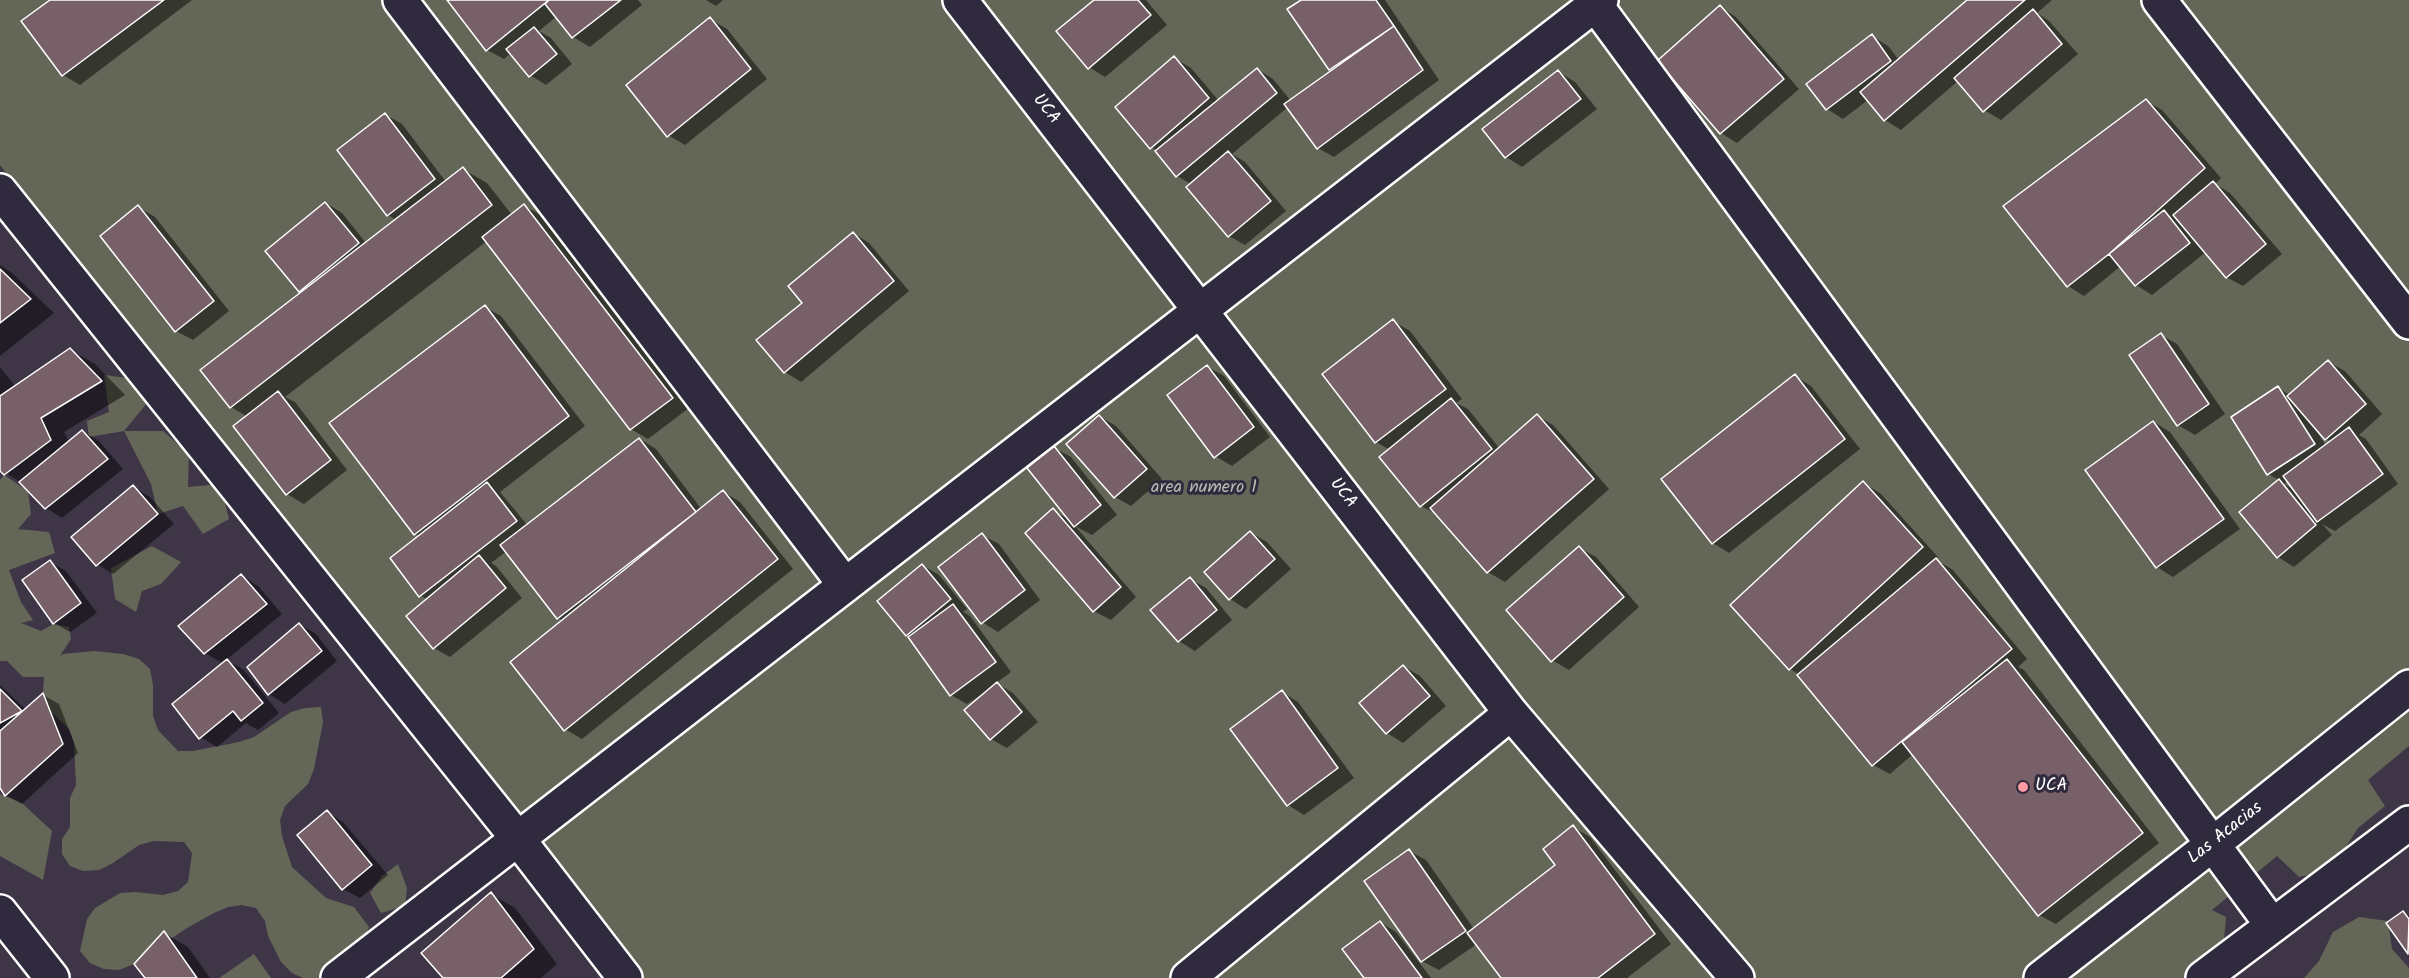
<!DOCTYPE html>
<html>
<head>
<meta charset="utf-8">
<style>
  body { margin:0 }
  canvas { display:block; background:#3e3546 }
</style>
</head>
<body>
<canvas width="2409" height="978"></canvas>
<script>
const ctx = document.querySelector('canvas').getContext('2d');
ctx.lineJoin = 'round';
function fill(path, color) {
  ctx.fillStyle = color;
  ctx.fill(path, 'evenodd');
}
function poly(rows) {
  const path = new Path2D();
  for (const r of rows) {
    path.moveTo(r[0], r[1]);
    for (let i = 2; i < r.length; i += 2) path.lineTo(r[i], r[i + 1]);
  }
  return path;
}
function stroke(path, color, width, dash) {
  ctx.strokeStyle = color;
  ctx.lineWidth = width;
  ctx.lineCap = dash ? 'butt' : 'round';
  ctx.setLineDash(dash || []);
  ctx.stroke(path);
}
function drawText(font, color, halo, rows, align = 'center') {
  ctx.font = font + ' Kalam,sans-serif';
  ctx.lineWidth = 6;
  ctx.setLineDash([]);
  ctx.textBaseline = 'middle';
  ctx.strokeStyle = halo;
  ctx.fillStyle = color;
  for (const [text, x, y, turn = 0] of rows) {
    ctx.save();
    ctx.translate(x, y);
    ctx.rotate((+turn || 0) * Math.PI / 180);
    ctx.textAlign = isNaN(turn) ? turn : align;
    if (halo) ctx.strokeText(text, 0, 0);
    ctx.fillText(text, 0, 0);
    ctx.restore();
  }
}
fill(poly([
  [0,0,2409,0,2409,746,2368,780,2385,806,2358,828,2331,870,2299,877,2277,856,2212,910,2226,917,2224,940,2217,955,2190,978,625,978,0,165],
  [104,375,128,378,148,402,124,431,163,431,189,454,188,487,220,484,229,519,203,534,183,506,158,514,151,484,124,431,89,437,87,421,109,412],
  [4,475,28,491,31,514,18,529,49,532,55,553,9,570,21,602,33,620,21,623,41,631,53,624,69,627,71,639,60,656,63,654,94,651,123,654,139,659,150,669,153,685,153,716,158,730,178,751,193,751,239,742,254,737,291,712,305,708,321,707,323,722,314,769,308,784,285,806,280,820,282,836,292,867,326,898,354,907,369,927,360,955,326,978,303,978,292,973,281,962,268,936,265,921,256,908,242,905,228,907,214,913,187,928,134,964,119,970,104,969,90,963,80,951,87,919,95,908,120,893,135,892,163,895,178,891,188,882,192,853,184,842,154,841,139,845,113,863,99,870,83,871,70,866,62,854,62,839,70,827,70,798,76,785,74,743,69,729,47,708,43,693,44,677,23,677,7,661,0,661,0,480],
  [152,546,181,562,161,584,142,591,136,612,115,599,111,568],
  [0,794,22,803,52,831,43,880,0,856],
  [398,864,407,888,405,906,381,913,370,893,382,876],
  [2359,917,2388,921,2392,949,2409,968,2409,978,2304,978,2319,961,2333,932],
  [254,954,271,978,219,978]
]), '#646657');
fill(poly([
  [53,0,192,0,80,85,63,75],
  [449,0,638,0,642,5,590,47,573,37,557,16,539,31,551,38,572,64,546,85,530,75,511,53,504,59,487,50],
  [706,0,723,0,716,6],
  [1096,0,1146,0,1167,25,1105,77,1089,67],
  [1303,0,1385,0,1439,80,1334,157,1318,148,1288,107,1232,154,1245,162,1286,211,1245,245,1229,236,1191,184,1177,176,1156,150,1151,147,1174,58,1191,68,1219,101,1257,69,1273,79,1291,101,1333,71,1330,69],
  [1970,0,2052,0,2037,13,2049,21,2078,54,2001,120,1984,110,1958,81,1901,130,1885,120,1868,100,1843,119,1827,109,1872,36,1888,46,1899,60],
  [1720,7,1736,17,1799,89,1737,143,1721,133],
  [710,19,727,29,767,79,685,145,668,135],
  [1559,72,1575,82,1597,109,1522,167,1506,157],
  [2146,101,2162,110,2221,178,2215,184,2230,193,2282,254,2243,286,2226,277,2206,252,2152,295,2136,285,2121,266,2084,296,2068,286],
  [386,115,402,124,446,182,463,169,487,183,512,215,524,206,541,215,689,408,648,439,631,429,487,241,285,397,295,402,347,470,304,504,287,494,235,427,248,417,231,407,302,293,300,291,326,203,342,213,366,243,396,220,388,215],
  [138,207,155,217,229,311,193,340,176,331],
  [853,233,869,243,909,291,801,382,785,372,804,303],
  [0,265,11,272,54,313,0,356],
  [485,307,501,316,585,426,500,492,528,526,640,439,656,449,702,510,724,492,740,502,793,569,582,739,565,729,563,621,558,618,507,551,491,563,496,566,522,598,450,657,434,648,428,600,420,595,420,536,415,534],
  [1393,321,1410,331,1462,399,1456,403,1468,409,1500,449,1537,416,1553,425,1609,489,1505,582,1488,572,1438,515,1421,506,1381,457,1390,450,1376,442],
  [2161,335,2177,344,2225,414,2195,435,2178,425,2131,355],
  [71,350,95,364,125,395,64,432,69,442,82,431,99,441,123,469,62,518,46,508,23,484,0,469,0,367,16,387],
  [2328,362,2345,371,2382,414,2359,435,2366,439,2398,484,2335,531,2322,524,2332,535,2294,567,2278,557,2279,480,2268,474,2278,388,2290,395],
  [2315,426,2326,439,2332,442,2326,446,2314,427],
  [2288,481,2295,490,2284,484],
  [1208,367,1224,376,1270,437,1232,466,1215,456],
  [1795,376,1811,386,1860,449,1729,553,1713,543],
  [1099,416,1116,426,1162,479,1131,506,1115,497],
  [2154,422,2170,432,2240,529,2173,577,2157,567],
  [1054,448,1071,457,1117,515,1092,535,1075,526,1136,597,1111,620,1094,611,1053,510,1071,521],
  [1863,483,1880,493,1938,557,1935,559,1953,570,2027,659,2018,667,2024,670,2159,843,2056,924,2039,915,1913,754,1890,774,1873,765,1800,675,1790,669,1732,605],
  [133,487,150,497,174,524,113,574,97,564],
  [1251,533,1267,542,1291,569,1246,609,1230,599],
  [982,535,999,544,1040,600,998,632,982,622],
  [1579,548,1596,557,1639,607,1569,670,1552,660],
  [50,562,66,571,97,613,70,632,54,623],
  [922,565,939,575,967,609,963,612,970,616,1011,672,996,683,1013,693,1038,722,1007,748,991,739,979,696,967,704,951,695,911,637,907,635],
  [242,576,258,586,282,614,226,660,244,670,279,713,258,730,246,723,217,747,200,737,224,664,205,653],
  [1190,579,1206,588,1232,620,1195,651,1179,641],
  [299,624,316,634,337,661,285,704,269,694],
  [1403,666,1420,676,1446,706,1403,743,1387,733],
  [0,685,26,710,43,695,59,704,78,753,22,804,6,795,0,785],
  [1282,692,1298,702,1354,778,1304,815,1288,805],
  [327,812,343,822,388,875,360,898,343,889],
  [1573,827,1590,837,1671,944,1627,978,1503,978,1477,944,1439,970,1422,961,1409,851,1426,860,1474,929,1558,866],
  [491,894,515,908,557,964,541,978,445,978],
  [2403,913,2409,916,2409,952,2388,923],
  [1380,922,1396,932,1431,978,1366,978],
  [164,933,188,947,210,978,147,978]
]), '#0007');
const building = poly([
  [50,0,164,0,62,76,21,21,50,0],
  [447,0,549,0,486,51,447,0],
  [549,0,621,0,572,38,545,4,549,0],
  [1094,0,1138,0,1151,15,1088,69,1056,31,1094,0],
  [1301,0,1376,0,1394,26,1329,70,1287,9,1301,0],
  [1967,0,2025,0,1884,121,1860,92,1967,0],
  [1720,5,1784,79,1720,134,1657,61,1720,5],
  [2033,9,2062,44,1983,112,1954,78,2033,9],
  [710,17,751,69,667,137,626,85,710,17],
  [1394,26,1423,70,1317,149,1284,104,1394,26],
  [534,27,557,54,529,77,506,49,534,27],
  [1872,34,1891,61,1826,110,1806,84,1872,34],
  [1174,56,1209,98,1150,149,1115,107,1174,56],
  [1257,68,1277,93,1176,177,1155,151,1257,68],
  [1558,70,1581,99,1505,158,1482,129,1558,70],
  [2146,99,2205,168,2109,254,2067,287,2003,206,2146,99],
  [385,113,435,179,387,216,337,150,385,113],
  [1228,151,1271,201,1228,237,1186,187,1228,151],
  [463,167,492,205,230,408,200,370,463,167],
  [2213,181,2266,244,2226,278,2173,215,2213,181],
  [325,202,359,243,299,292,265,251,325,202],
  [524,204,673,398,630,430,482,237,524,204],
  [138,205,214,301,175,332,100,236,138,205],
  [2164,210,2190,243,2135,286,2109,254,2164,210],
  [853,232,894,281,784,373,756,340,802,303,788,286,853,232],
  [0,269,31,299,0,323,0,269],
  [485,305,569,416,414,535,329,423,485,305],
  [1393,319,1446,389,1375,443,1322,374,1393,319],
  [2161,333,2209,404,2177,426,2129,355,2161,333],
  [70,348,102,381,41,418,51,440,4,475,0,471,0,396,70,348],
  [2328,360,2366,404,2325,440,2287,396,2328,360],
  [1207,365,1254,427,1214,458,1167,395,1207,365],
  [1795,374,1845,439,1712,544,1661,479,1795,374],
  [2278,386,2315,444,2267,475,2231,417,2278,386],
  [278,391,331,460,286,495,233,426,278,391],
  [1451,398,1492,449,1420,507,1379,457,1451,398],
  [1537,414,1594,479,1487,573,1430,508,1537,414],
  [1099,415,1147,469,1114,498,1066,444,1099,415],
  [2153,421,2224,519,2156,568,2085,470,2153,421],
  [2349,427,2383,474,2317,522,2283,476,2349,427],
  [82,430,108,459,45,509,19,482,82,430],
  [639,438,696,512,557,619,500,545,639,438],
  [1054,446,1101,505,1074,527,1027,468,1054,446],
  [2279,479,2316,525,2277,558,2239,512,2279,479],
  [1863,481,1923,547,1789,670,1730,605,1863,481],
  [487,482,517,521,419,597,390,558,487,482],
  [133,485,158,514,96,566,71,537,133,485],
  [723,490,778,559,564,731,510,662,723,490],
  [1053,508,1121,587,1093,612,1025,533,1053,508],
  [1250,531,1275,559,1229,600,1204,572,1250,531],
  [982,533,1025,590,981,624,938,567,982,533],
  [1579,546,1624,597,1551,662,1506,610,1579,546],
  [479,555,506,588,433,649,406,616,479,555],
  [1936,558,2012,649,1872,766,1797,675,1936,558],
  [50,560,81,603,53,624,22,580,50,560],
  [922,564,951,599,906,636,877,601,922,564],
  [241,574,267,604,204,654,178,626,241,574],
  [1190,577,1217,610,1178,642,1150,610,1190,577],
  [953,604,996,662,950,696,908,637,953,604],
  [299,623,322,651,268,695,247,667,299,623],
  [227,659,263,703,241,721,233,711,199,739,172,704,227,659],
  [2007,659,2143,833,2038,916,1902,742,2007,659],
  [1403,665,1430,696,1386,734,1359,703,1403,665],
  [997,682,1022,712,990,740,964,710,997,682],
  [0,689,22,711,0,723,0,689],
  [1282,690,1338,768,1287,806,1230,729,1282,690],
  [43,693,63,744,5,796,0,788,0,731,43,693],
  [327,810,372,865,342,890,297,835,327,810],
  [1573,825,1655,934,1598,978,1501,978,1467,933,1555,865,1543,849,1573,825],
  [1409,849,1466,931,1421,962,1364,881,1409,849],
  [491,892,534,949,501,978,443,978,421,953,491,892],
  [2403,911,2409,919,2408,954,2386,923,2403,911],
  [1380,921,1422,978,1364,978,1342,949,1380,921],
  [164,931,197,978,145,978,134,964,164,931]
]);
fill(building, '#786069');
stroke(building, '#fff', 1.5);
const minor = poly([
  [400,0,845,585],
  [960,0,1511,713,1737,978],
  [2159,0,2409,322],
  [1595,4,2272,925],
  [0,191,518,839,625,978],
  [0,912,52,978],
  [338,978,1601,0],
  [1188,978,1511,713],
  [2041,978,2213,844,2409,687],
  [2203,978,2409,823]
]);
stroke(minor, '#fff', 38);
stroke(minor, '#2f2a3d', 33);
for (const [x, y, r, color] of [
  [2023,787,6,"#ff9aa2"]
]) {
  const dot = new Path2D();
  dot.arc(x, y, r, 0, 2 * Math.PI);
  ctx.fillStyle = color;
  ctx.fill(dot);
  stroke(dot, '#2f2a3d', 2);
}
drawText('18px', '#fff', '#2f2a3d', [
  ["UCA",1045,110,52],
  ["UCA",1342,494,52],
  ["Las Acacias",2226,834,-38]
]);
drawText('18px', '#b9bab3', '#2f2a3d', [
  ["area numero 1",1204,489]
]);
drawText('18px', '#fff', '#2f2a3d', [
  ["UCA",2035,787]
], 'left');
</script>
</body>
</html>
